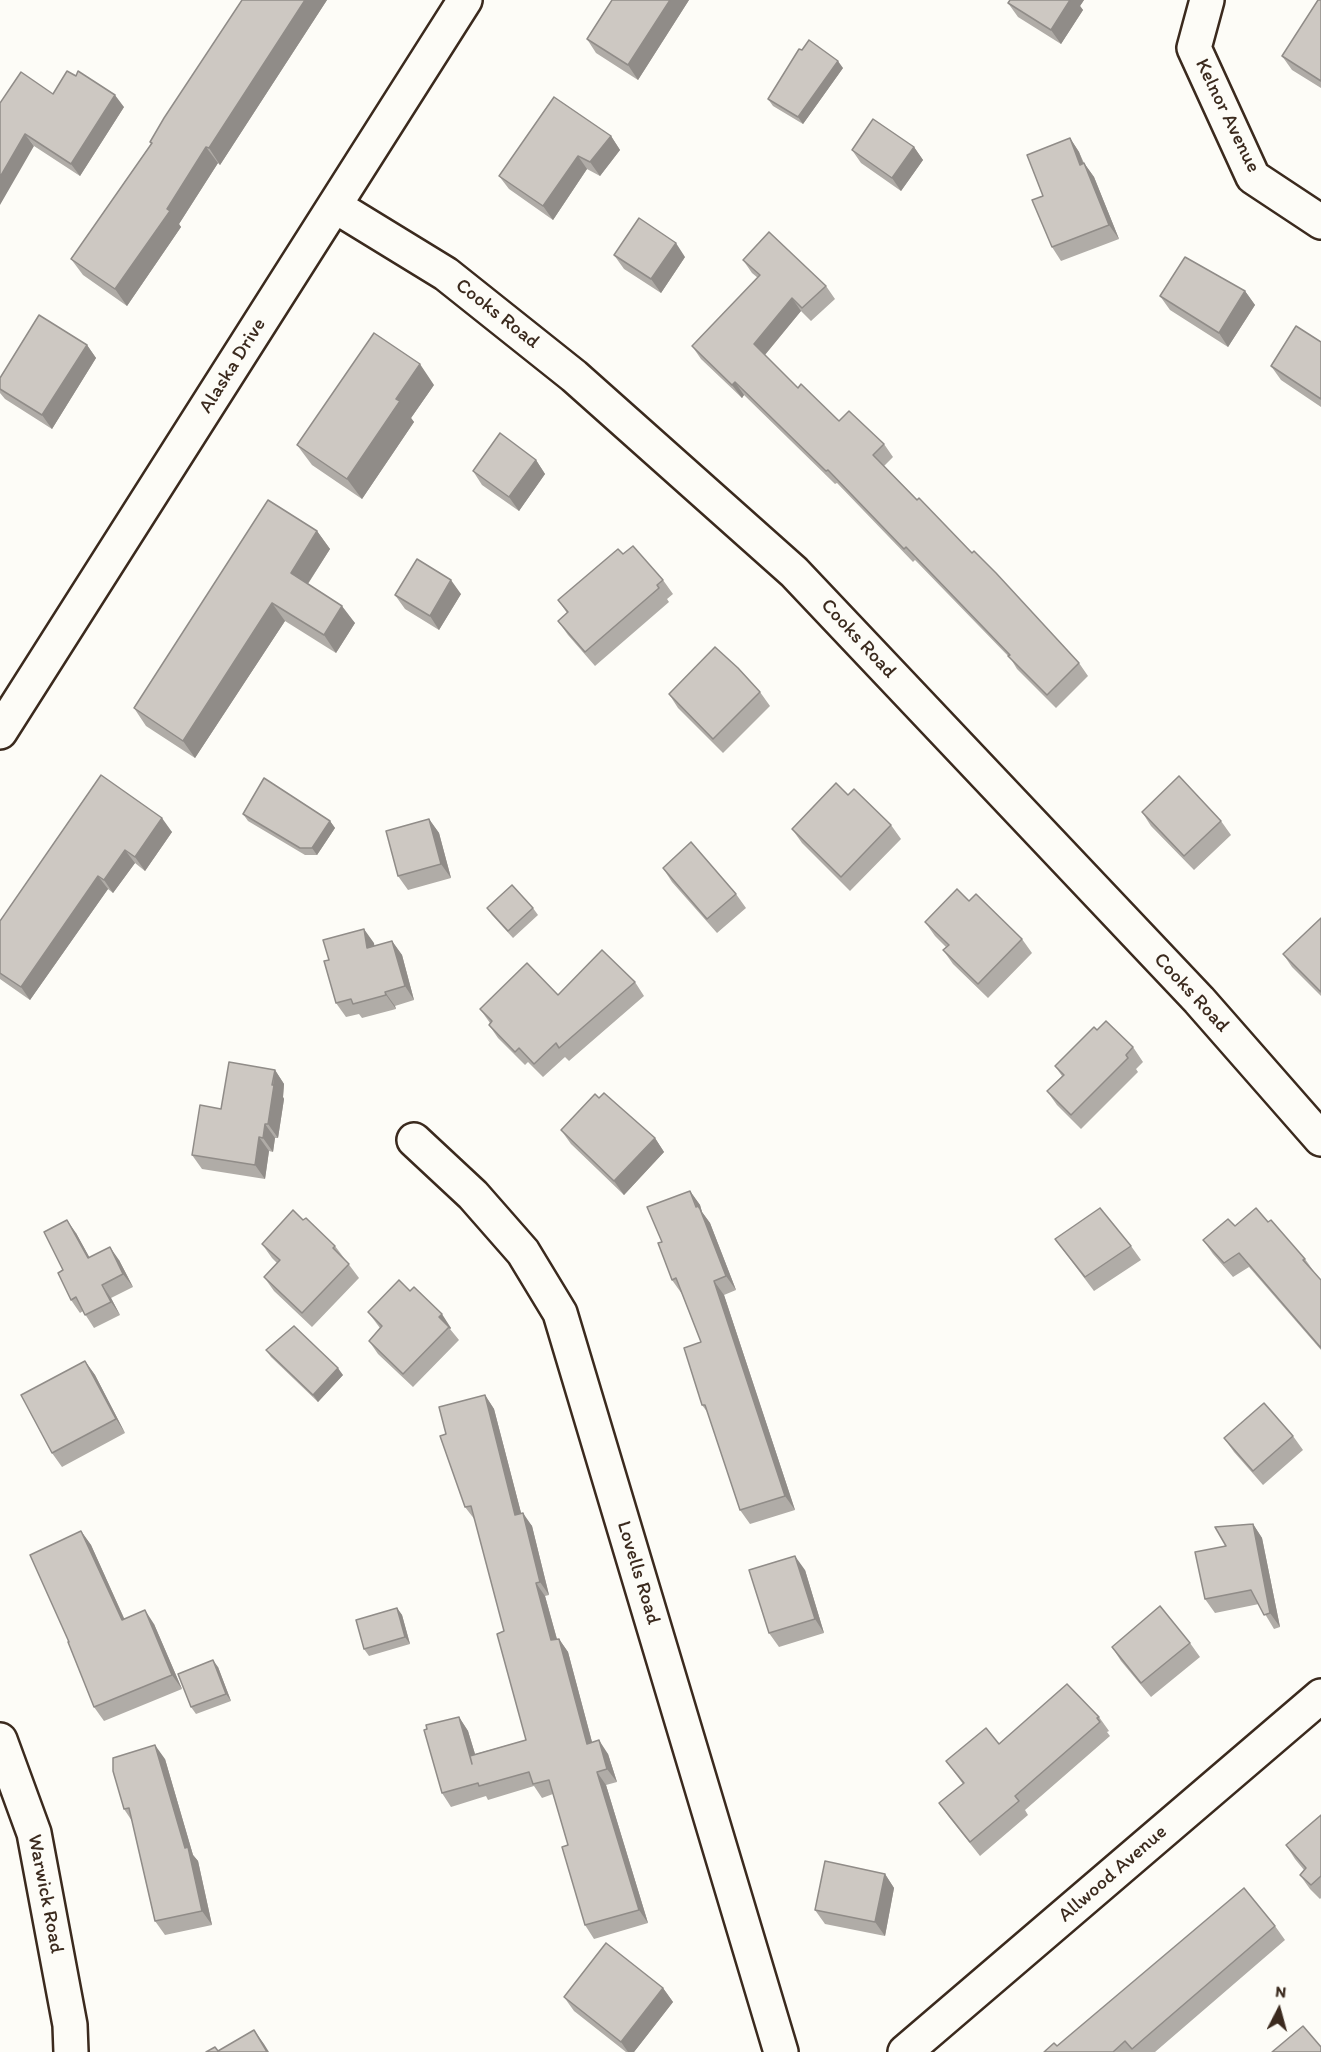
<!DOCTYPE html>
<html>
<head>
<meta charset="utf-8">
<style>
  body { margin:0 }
  #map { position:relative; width:1321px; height:2052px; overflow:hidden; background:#fdfcf7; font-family:Itim,sans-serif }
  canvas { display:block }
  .north { position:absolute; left:1249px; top:1980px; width:60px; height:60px; -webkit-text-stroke:4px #fdfcf7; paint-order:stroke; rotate:6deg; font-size:16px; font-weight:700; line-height:24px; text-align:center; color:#3b2a1e }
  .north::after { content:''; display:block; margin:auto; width:21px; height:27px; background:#3b2a1e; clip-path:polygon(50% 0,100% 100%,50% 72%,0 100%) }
</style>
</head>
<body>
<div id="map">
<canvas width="1321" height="2052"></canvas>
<div class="north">N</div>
</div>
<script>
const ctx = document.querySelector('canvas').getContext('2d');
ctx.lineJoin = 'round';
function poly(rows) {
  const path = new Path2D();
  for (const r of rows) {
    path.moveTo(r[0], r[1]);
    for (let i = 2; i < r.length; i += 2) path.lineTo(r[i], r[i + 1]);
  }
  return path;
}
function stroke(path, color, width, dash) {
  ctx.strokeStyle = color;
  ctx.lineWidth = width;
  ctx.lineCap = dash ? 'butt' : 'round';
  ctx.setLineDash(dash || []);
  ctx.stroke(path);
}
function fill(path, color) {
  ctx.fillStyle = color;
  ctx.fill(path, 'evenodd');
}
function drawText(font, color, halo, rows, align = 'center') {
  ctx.font = font + ' Itim,sans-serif';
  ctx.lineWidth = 4.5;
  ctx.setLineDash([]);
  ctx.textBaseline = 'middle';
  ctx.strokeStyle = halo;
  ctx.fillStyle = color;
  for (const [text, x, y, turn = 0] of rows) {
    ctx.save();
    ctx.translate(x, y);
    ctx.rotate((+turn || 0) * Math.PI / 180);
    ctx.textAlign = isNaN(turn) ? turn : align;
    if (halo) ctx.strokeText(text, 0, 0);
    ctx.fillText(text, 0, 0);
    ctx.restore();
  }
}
const minor = poly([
  [1207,0,1194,48,1253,177,1321,222],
  [335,206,446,274,574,376,794,572,1199,1000,1321,1139],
  [0,732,465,0],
  [414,1140,473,1195,523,1252,560,1313,781,2052],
  [905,2052,1321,1696]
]);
const secondary = poly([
  [0,1740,34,1833,70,2025,71,2052]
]);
stroke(minor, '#3b2a1e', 38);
stroke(secondary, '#3b2a1e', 38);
stroke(minor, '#fdfcf7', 33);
stroke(secondary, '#fdfcf7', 33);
fill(poly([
  [242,0,327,0,220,165,218,163,179,224,181,227,127,306,83,275,71,259,151,144,150,142],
  [612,0,689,0,638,80,596,53,587,39],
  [1010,0,1084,0,1080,6,1083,10,1061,44,1018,17,1008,3],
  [1321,0,1321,88,1292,70,1282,56],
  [802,50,843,68,803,124,773,106,768,99],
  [53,94,124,107,80,176,34,146,0,103],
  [611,136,620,150,600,176,587,169,553,220,509,189,499,176],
  [1070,138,1079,152,1084,163,1094,177,1119,239,1061,261,1052,247,1043,196],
  [914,147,923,160,901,191,861,163,852,150],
  [614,255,685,257,661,293,624,269],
  [743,260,826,286,835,299,811,321,801,311,765,355,798,388,839,421,884,444,893,457,884,466,1079,663,1088,676,1056,708,1017,669,1011,659,915,560,913,562,837,483,835,484,744,395,742,398,701,359,692,346,758,278,752,273],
  [1245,291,1255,305,1228,347,1170,310,1160,296],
  [1321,342,1321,407,1281,380,1271,366],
  [87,345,96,358,52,429,5,399,0,393,0,378],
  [434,385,411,418,414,422,362,499,312,465,297,445],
  [536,460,545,474,519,511,482,485,473,471],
  [317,531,330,549,308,584,355,623,336,653,285,621,195,758,146,726,134,708],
  [623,554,663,580,673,594,667,599,669,602,595,666,568,635,558,621,567,613,558,600],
  [461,594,439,630,405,609,395,595],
  [760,692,770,706,723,753,678,708,669,694],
  [101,775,172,832,145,871,135,863,113,893,108,889,30,1000,0,979,0,921],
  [848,795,891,825,901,839,850,891,802,843,792,829],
  [1142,812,1221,821,1231,835,1194,870,1151,826],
  [243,814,330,821,335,828,317,855,305,855,248,821],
  [429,819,439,833,451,878,408,890,398,876],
  [663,868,736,894,746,908,717,933,672,882],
  [969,901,1022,939,1032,953,988,998,953,964,943,950,946,947,935,936,925,922],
  [487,908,533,908,538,915,513,938,492,915],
  [1321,918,1321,996,1292,967,1283,954],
  [392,941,402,955,414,1000,395,1006,396,1009,362,1018,359,1014,346,1017,336,1003,374,943,374,946],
  [635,982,644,996,569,1061,565,1057,543,1077,528,1062,525,1065,498,1038,489,1025,490,1023,480,1009,558,995],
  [1097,1030,1133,1047,1143,1062,1136,1069,1138,1072,1081,1129,1057,1105,1047,1091,1062,1076,1055,1066],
  [275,1070,284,1084,283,1097,284,1099,278,1138,275,1138,273,1152,269,1151,265,1179,202,1169,192,1155,221,1109],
  [599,1098,655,1138,664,1152,624,1195,571,1144,561,1130],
  [690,1191,700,1205,702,1212,710,1223,736,1290,724,1295,795,1510,750,1524,740,1510,708,1413,702,1405,701,1342,682,1294,672,1280,662,1242],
  [303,1220,335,1246,359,1278,312,1327,274,1291,264,1277,277,1263,272,1258,262,1244],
  [1268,1222,1305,1259,1315,1273,1321,1280,1321,1350,1249,1267,1233,1277,1213,1254,1203,1240,1235,1226],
  [76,1233,89,1257,119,1260,133,1287,111,1298,120,1315,94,1328,83,1311,80,1313,71,1300,63,1270],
  [1055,1239,1131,1246,1141,1260,1094,1291],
  [410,1291,451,1328,450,1329,459,1340,413,1387,378,1354,369,1341,380,1328,368,1312],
  [266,1350,343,1375,318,1402,271,1357],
  [85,1361,95,1375,125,1433,62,1467,52,1453],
  [485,1395,494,1409,521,1513,532,1526,549,1595,545,1596,557,1639,559,1639,568,1652,592,1742,608,1754,617,1782,606,1785,648,1923,594,1939,585,1925,568,1845,553,1794,542,1798,534,1786,488,1800,486,1796,451,1807,442,1793,459,1717,468,1731,475,1754,526,1740,504,1631,475,1520,465,1507,446,1434],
  [1293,1436,1303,1450,1263,1485,1234,1452,1224,1438],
  [1253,1524,1262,1538,1280,1627,1274,1629,1259,1604,1215,1613,1205,1599,1226,1546],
  [81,1531,91,1545,124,1618,154,1624,182,1689,104,1721,94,1707,69,1642],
  [805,1570,824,1633,779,1647,769,1633],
  [397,1608,402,1615,410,1644,369,1656,364,1649],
  [1190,1643,1200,1657,1151,1697,1121,1661,1112,1647],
  [218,1667,231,1701,196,1714,191,1707],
  [1099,1717,1109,1731,1107,1732,1110,1736,1025,1810,1028,1815,980,1856,949,1817,939,1803,963,1784,946,1761,999,1744],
  [165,1759,193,1855,198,1861,212,1925,165,1935,155,1921,132,1821,124,1809],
  [1321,1815,1321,1898,1320,1899,1310,1889,1300,1875,1304,1870,1295,1859,1286,1845],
  [885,1874,894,1888,885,1936,825,1924,815,1910],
  [1275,1926,1285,1940,1155,2052,1044,2052,1057,2046],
  [663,1988,673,2002,634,2052,626,2052,574,2011,564,1997]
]), '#b0aca7');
fill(poly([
  [305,0,327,0,220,165,209,148],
  [670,0,689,0,638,80,628,65],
  [1070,0,1084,0,1080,6,1083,10,1061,44,1051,30],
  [838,61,843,68,803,124,798,117],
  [115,95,124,107,80,176,71,164],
  [25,134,34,146,0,205,0,177],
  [611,136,620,150,600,176,590,162],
  [1070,138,1079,152,1089,179,1080,165],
  [206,147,218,163,179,224,181,227,127,306,115,289],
  [914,147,923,160,901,191,892,178],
  [578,156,587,169,553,220,543,206],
  [1084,163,1094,177,1119,239,1109,225],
  [676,243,685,257,661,293,651,279],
  [1245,291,1255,305,1228,347,1219,333],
  [792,298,801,311,763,357,754,344],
  [87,345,96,358,52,429,42,415],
  [420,364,434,385,411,418,414,422,362,499,347,479,396,399],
  [735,382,744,395,742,398,732,385],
  [536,460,545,474,519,511,509,497],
  [317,531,330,549,303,591,291,573],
  [451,580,461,594,439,630,430,616],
  [272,603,285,621,195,758,183,741],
  [342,606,355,623,336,653,324,635],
  [162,818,172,832,145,871,135,857],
  [429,819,439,833,451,878,441,864],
  [330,821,335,828,317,855,312,848],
  [125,850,135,863,113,893,104,880],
  [98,876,108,889,30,1000,21,987],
  [364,929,374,943,377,962,367,948],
  [392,941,402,955,414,1000,405,986],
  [385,992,395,1006,396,1009,386,995],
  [275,1070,284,1084,283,1097,284,1099,278,1138,268,1124],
  [265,1124,275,1138,273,1152,263,1138],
  [259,1137,269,1151,265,1179,255,1165],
  [655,1138,664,1152,624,1195,614,1181],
  [690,1191,700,1205,702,1212,710,1223,736,1290,726,1276],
  [67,1220,76,1233,97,1271,88,1258],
  [110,1247,119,1260,133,1287,123,1274],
  [714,1281,724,1295,795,1510,785,1496],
  [102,1285,111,1298,120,1315,111,1302],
  [442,1314,451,1328,450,1329,439,1317],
  [85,1361,95,1375,125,1433,116,1419],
  [338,1368,343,1375,318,1402,313,1395],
  [485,1395,494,1409,525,1528,515,1515],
  [523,1513,532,1526,549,1595,540,1582],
  [1253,1524,1262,1538,1280,1627,1270,1613],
  [81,1531,91,1545,131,1634,122,1620],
  [795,1556,805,1570,824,1633,815,1619],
  [536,1583,545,1596,561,1654,551,1640],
  [397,1608,402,1615,410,1644,405,1637],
  [145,1610,154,1624,182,1689,172,1675],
  [559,1639,568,1652,596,1757,587,1744],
  [213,1660,218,1667,231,1701,226,1694],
  [459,1717,468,1731,482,1777,472,1764],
  [599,1740,608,1754,617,1782,607,1769],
  [155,1745,165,1759,193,1855,198,1861,212,1925,202,1911],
  [597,1772,606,1785,648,1923,639,1910],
  [885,1874,894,1888,885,1936,875,1922],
  [663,1988,673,2002,634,2052,628,2052,621,2042],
  [254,2030,264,2044,269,2052,267,2052]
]), '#908c88');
const building = poly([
  [242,0,305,0,209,148,206,147,167,209,170,211,115,289,71,259,152,143,150,142,164,118,242,0],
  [612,0,670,0,628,65,587,39,612,0],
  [1010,0,1070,0,1051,30,1008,3,1010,0],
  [1318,0,1321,0,1321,81,1282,56,1318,0],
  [809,40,838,61,798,117,768,99,799,49,802,50,809,40],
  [67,71,76,76,78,71,115,95,71,164,25,134,0,177,0,103,21,72,53,94,67,71],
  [554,97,611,136,590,162,578,156,543,206,499,176,554,97],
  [873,119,914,147,892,178,852,150,873,119],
  [1070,138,1080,165,1084,163,1109,225,1052,247,1032,200,1043,196,1027,155,1070,138],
  [639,218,676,243,651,279,614,255,639,218],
  [769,232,826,286,802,308,792,298,754,344,798,388,801,384,839,421,849,411,884,444,873,455,917,500,919,498,972,553,974,551,996,573,1079,663,1047,695,1008,656,1010,655,906,547,904,549,828,470,826,471,735,382,732,385,692,346,760,275,743,260,769,232],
  [1185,257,1245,291,1219,333,1160,296,1185,257],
  [39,315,87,345,42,415,0,389,0,378,39,315],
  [1296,326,1321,342,1321,399,1271,366,1296,326],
  [374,333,420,364,396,399,400,401,347,479,297,445,374,333],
  [500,433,536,460,509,497,473,471,500,433],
  [268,500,317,531,291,573,342,606,324,635,272,603,183,741,134,708,268,500],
  [633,546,663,580,657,585,659,588,585,652,558,621,568,612,558,600,618,549,623,554,633,546],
  [417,559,451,580,430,616,395,595,417,559],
  [715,647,738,668,760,692,713,739,669,694,715,647],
  [101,775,162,818,135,857,125,850,104,880,98,876,21,987,0,973,0,921,101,775],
  [1179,776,1221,821,1184,856,1142,812,1179,776],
  [264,778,330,821,312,848,300,848,243,814,264,778],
  [836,783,848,795,854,789,891,825,841,877,792,829,836,783],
  [429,819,441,864,398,876,386,831,429,819],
  [691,842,736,894,707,919,663,868,691,842],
  [512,885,533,908,508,931,487,908,512,885],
  [957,889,969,901,976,894,1022,939,978,984,943,950,949,945,925,922,957,889],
  [1321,918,1321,992,1283,954,1321,918],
  [364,929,367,948,392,941,405,986,385,992,386,995,353,1004,351,999,336,1003,324,961,329,960,323,940,364,929],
  [602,950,635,982,559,1048,556,1043,534,1064,519,1048,515,1052,489,1025,492,1021,480,1009,527,963,558,995,602,950],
  [1106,1021,1133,1047,1126,1055,1128,1058,1071,1115,1047,1091,1064,1075,1055,1066,1094,1027,1097,1030,1106,1021],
  [229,1062,275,1070,272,1085,274,1085,268,1124,265,1124,263,1138,259,1137,255,1165,192,1155,200,1105,221,1109,229,1062],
  [604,1093,655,1138,614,1181,561,1130,595,1094,599,1098,604,1093],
  [690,1191,696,1207,698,1206,700,1209,726,1276,714,1281,785,1496,740,1510,705,1405,702,1405,684,1348,701,1342,676,1278,672,1280,658,1243,662,1242,647,1207,690,1191],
  [1100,1208,1131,1246,1085,1277,1055,1239,1100,1208],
  [1256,1208,1268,1222,1271,1220,1305,1259,1303,1260,1321,1280,1321,1348,1239,1253,1224,1263,1203,1240,1228,1219,1235,1226,1256,1208],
  [293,1210,303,1220,306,1218,335,1246,333,1248,349,1264,302,1313,264,1277,280,1260,262,1244,293,1210],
  [67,1220,88,1258,110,1247,123,1274,102,1285,111,1302,85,1315,76,1297,71,1300,58,1273,63,1270,44,1232,67,1220],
  [399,1280,410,1291,414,1287,442,1314,439,1317,449,1327,403,1374,369,1341,382,1326,368,1312,399,1280],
  [294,1326,338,1368,313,1395,266,1350,294,1326],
  [85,1361,116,1419,52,1453,21,1395,85,1361],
  [485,1395,515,1515,523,1513,540,1582,536,1583,551,1640,559,1639,587,1744,599,1740,607,1769,597,1772,639,1910,585,1925,562,1847,568,1845,549,1780,533,1784,529,1772,479,1786,478,1783,442,1793,424,1730,427,1729,426,1725,459,1717,472,1764,470,1756,526,1740,497,1634,504,1631,471,1506,465,1507,440,1436,446,1434,439,1407,485,1395],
  [1264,1403,1293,1436,1253,1471,1224,1438,1264,1403],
  [1253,1524,1270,1613,1264,1615,1251,1590,1205,1599,1195,1552,1226,1546,1215,1527,1253,1524],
  [81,1531,122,1620,145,1610,172,1675,94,1707,68,1642,69,1642,30,1555,81,1531],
  [795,1556,815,1619,769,1633,749,1570,795,1556],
  [1160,1606,1190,1643,1141,1683,1112,1647,1160,1606],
  [397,1608,405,1637,364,1649,356,1620,397,1608],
  [213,1660,226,1694,191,1707,178,1674,213,1660],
  [1067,1684,1099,1717,1097,1718,1100,1722,1015,1796,1019,1801,970,1842,939,1803,964,1783,946,1761,986,1728,999,1744,1067,1684],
  [155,1745,185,1848,188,1847,202,1911,155,1921,129,1808,124,1809,113,1771,113,1758,155,1745],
  [1321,1815,1321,1876,1311,1885,1300,1875,1306,1868,1286,1845,1321,1815],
  [825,1861,885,1874,875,1922,815,1910,825,1861],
  [1244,1888,1275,1926,1132,2049,1125,2041,1113,2052,1044,2052,1054,2043,1057,2046,1244,1888],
  [606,1943,663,1988,621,2042,564,1997,606,1943],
  [1303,2026,1321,2047,1321,2052,1272,2052,1303,2026],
  [254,2030,267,2052,206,2052,215,2047,218,2051,254,2030]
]);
fill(building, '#cdc8c2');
stroke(building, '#908c88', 1.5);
drawText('20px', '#3b2a1e', '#fdfcf7', [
  ["Kelnor Avenue",1227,116,64],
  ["Cooks Road",497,314,38],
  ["Alaska Drive",233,366,-58],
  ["Cooks Road",858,639,47],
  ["Cooks Road",1191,993,47],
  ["Lovells Road",638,1573,73],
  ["Allwood Avenue",1113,1874,-41],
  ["Warwick Road",45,1894,79]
]);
</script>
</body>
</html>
